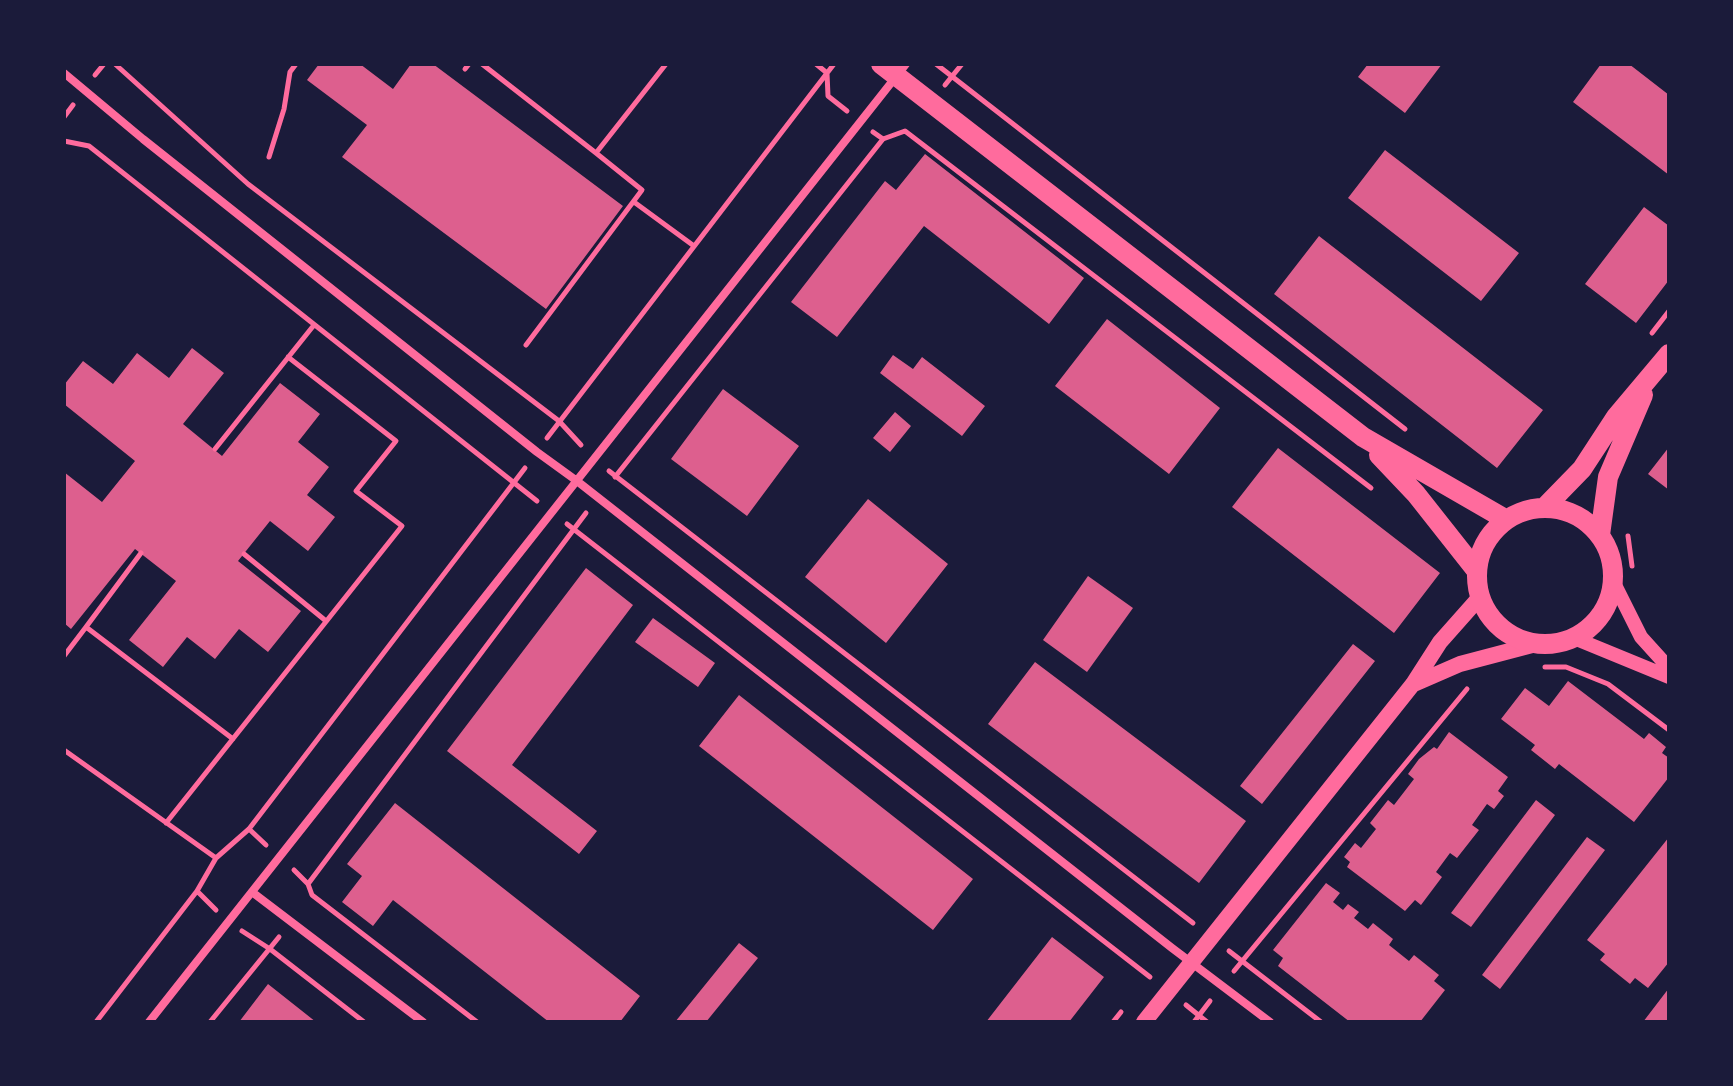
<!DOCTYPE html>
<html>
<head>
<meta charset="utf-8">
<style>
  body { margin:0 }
  #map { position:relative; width:1733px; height:1086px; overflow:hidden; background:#1b1b3a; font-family:"Sofia Sans Condensed",sans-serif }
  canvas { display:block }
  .frame { position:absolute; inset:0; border:66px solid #1b1b3a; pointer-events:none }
</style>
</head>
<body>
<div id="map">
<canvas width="1733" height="1086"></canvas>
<div class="frame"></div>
</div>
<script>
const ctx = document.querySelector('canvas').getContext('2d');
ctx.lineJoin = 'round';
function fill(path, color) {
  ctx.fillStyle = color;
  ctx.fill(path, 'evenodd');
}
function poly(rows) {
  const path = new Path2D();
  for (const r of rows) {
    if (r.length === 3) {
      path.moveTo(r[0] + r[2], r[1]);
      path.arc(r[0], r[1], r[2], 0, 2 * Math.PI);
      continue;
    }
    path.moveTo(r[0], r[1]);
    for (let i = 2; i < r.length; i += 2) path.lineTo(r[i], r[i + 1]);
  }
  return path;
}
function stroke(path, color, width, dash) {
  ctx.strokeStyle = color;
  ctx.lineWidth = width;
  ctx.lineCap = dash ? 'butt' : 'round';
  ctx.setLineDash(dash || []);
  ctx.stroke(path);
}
fill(poly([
  [319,64,360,64,393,89,411,64,433,64,623,206,546,309,342,157,367,125,307,80],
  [1368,64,1442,64,1405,113,1358,77],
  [1601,64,1629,64,1669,95,1669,175,1573,102],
  [1385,150,1519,253,1481,301,1348,198],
  [925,154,1084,278,1049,324,924,226,837,337,791,302,885,181,896,190],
  [1644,207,1669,226,1669,280,1636,323,1585,284],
  [1319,236,1543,410,1497,468,1274,294],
  [1107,319,1220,408,1169,474,1055,386],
  [192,348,224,373,183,424,222,456,280,383,320,414,298,442,329,467,307,495,335,517,308,551,270,521,238,561,301,611,268,652,239,629,215,659,187,637,163,667,129,640,176,581,135,549,71,629,64,623,64,472,102,502,135,461,64,404,64,385,83,361,113,384,137,353,169,378],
  [893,355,913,369,922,357,985,406,962,436,880,373],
  [723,389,799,446,747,516,671,459],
  [895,412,911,426,890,452,873,438],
  [1669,447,1669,490,1648,474],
  [1278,448,1440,573,1394,633,1232,507],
  [868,499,948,564,886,643,805,577],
  [586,568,633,605,512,765,597,831,579,854,447,751],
  [1088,576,1133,608,1087,672,1043,640],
  [653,618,715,663,698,687,635,642],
  [1353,644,1375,661,1262,804,1240,786],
  [1035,662,1246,821,1199,883,988,724],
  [1568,681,1644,739,1649,733,1666,747,1662,753,1669,758,1669,777,1634,822,1559,764,1555,769,1531,750,1535,745,1501,719,1525,688,1549,706],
  [739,695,973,879,933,930,699,746],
  [1449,732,1508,777,1498,791,1504,796,1494,809,1487,804,1472,825,1479,830,1457,858,1450,853,1436,872,1442,877,1421,905,1415,900,1405,911,1347,867,1350,862,1344,857,1355,843,1361,848,1376,829,1370,823,1388,800,1394,805,1414,779,1408,774,1419,759,1434,747,1437,749],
  [1536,800,1555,815,1471,927,1451,913],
  [395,803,640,996,620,1022,549,1022,393,900,373,926,342,902,362,876,347,864],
  [1587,837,1605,850,1500,989,1482,975],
  [1669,837,1669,962,1648,988,1635,978,1630,984,1600,960,1605,954,1587,940],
  [1326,883,1340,893,1333,902,1343,910,1348,904,1359,912,1354,918,1368,929,1373,923,1393,939,1389,945,1409,961,1414,955,1439,975,1434,981,1445,990,1420,1022,1350,1022,1278,966,1283,958,1273,950],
  [1052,937,1104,977,1069,1022,986,1022],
  [739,943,758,958,706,1022,675,1022],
  [268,984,316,1022,239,1022],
  [1669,988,1669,1022,1643,1022]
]), '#dd5f8e');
stroke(poly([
  [115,64,248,184,559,421,581,445],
  [482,64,596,153],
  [816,64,827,73,828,96,847,111],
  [936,64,1405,429],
  [465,69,469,64],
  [95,75,104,64],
  [945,85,962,64],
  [64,117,73,105],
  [873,132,883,139,905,131,1371,488],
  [64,141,89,146,537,501],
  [269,157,284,109,290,72,296,64],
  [634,202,694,246],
  [1652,333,1669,311],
  [526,345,642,190,596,153,666,64],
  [547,438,834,64],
  [215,449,314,325],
  [609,471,1193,923],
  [615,477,883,139],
  [567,524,1150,977],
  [1628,536,1632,566],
  [141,553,86,627,233,739],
  [244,554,326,621],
  [64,656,86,627],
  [1545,667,1566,667,1608,684,1669,730],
  [64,750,216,858],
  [166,823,402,526,356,491,396,441,288,357],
  [249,829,266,845],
  [294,870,308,884],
  [197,891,216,910],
  [242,931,270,949,364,1022],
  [1229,951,1321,1022],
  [1234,971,1467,689],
  [1186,1005,1207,1022],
  [96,1022,197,891,216,858,249,829,525,468],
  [210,1022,279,937],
  [477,1022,312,895,308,884,586,513],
  [1113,1022,1121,1012],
  [1194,1022,1210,1001]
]), '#ff6b9d', 5);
stroke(poly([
  [64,73,143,139,537,452,577,481,1172,948,1270,1022],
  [252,892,423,1022],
  [149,1022,906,64]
]), '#ff6b9d', 8);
stroke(poly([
  [1613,581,1641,637,1669,668],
  [1574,638,1669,677]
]), '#ff6b9d', 14);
stroke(poly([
  [1414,684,1460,664,1536,644],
  [1144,1022,1413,684,1440,642,1479,598]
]), '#ff6b9d', 16);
stroke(poly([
  [881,64,1363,437,1505,519],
  [1379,455,1416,494,1476,570],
  [1545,507,1582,469,1616,417,1669,354],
  [1545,576,68],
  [1600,535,1608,477,1643,395]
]), '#ff6b9d', 20);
</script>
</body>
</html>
